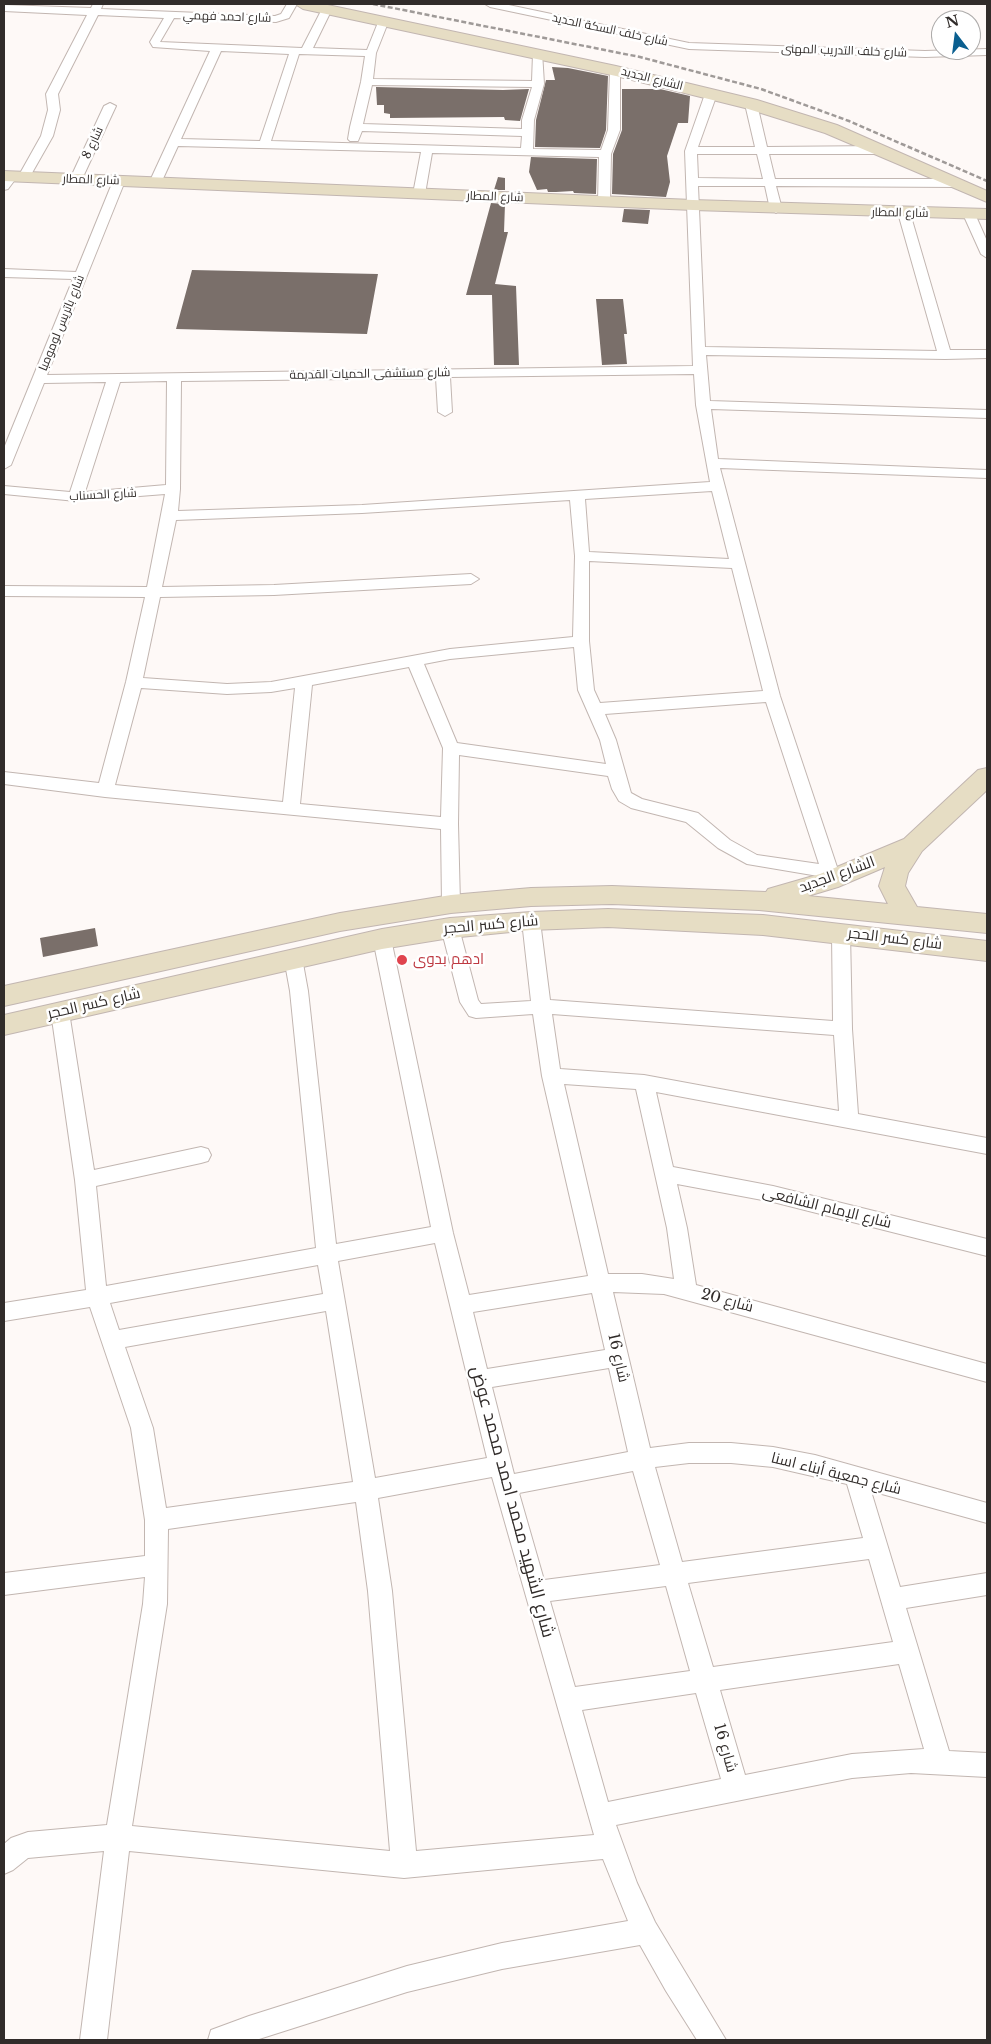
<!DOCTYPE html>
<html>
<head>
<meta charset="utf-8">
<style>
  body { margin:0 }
  #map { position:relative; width:991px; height:2044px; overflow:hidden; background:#fef9f7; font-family:"Libre Baskerville",serif }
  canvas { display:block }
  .frame { position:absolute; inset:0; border:5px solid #312c2a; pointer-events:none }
  .north { position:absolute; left:931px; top:10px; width:50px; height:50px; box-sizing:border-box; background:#fff; border:1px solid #adabaa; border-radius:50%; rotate:345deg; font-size:14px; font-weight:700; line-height:20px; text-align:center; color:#312c2a }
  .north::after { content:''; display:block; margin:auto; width:18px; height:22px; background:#0a5f90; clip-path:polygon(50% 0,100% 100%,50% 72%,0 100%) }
</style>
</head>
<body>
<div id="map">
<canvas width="991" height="2044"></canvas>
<div class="frame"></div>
<div class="north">N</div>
</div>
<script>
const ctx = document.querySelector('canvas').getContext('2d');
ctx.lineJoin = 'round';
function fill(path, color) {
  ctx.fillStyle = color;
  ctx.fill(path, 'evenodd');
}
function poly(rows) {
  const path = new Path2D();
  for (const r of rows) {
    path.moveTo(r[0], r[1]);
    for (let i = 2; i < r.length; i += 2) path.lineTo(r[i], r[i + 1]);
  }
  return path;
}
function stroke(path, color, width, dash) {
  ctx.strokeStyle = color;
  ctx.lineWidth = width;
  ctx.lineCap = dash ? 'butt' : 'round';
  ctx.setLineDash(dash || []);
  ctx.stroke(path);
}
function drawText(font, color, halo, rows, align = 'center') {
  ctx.font = font + ' "Libre Baskerville",Cairo,serif';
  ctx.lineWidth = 5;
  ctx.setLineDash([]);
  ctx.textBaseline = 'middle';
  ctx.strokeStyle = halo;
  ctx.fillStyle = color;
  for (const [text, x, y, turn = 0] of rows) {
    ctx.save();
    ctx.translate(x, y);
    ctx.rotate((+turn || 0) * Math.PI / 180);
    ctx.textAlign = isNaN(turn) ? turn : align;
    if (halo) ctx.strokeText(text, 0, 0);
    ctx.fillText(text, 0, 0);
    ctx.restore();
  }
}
fill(poly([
  [552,67,568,68,608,76,606,130,600,148,535,147,536,120,546,80,555,80],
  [376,87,503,90,529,89,520,121,505,120,504,117,390,118,390,114,384,113,384,105,377,105],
  [622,89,660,89,690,96,688,123,678,123,667,156,670,182,666,197,612,194,613,154,622,130],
  [531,157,597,159,596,194,574,193,573,191,556,192,548,192,547,189,537,190,529,172],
  [498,177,505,178,505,190,494,190],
  [491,203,505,204,504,232,508,232,495,284,516,286,519,365,494,365,492,295,466,295],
  [624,209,650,210,648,224,622,222],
  [192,270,378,274,367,334,176,329],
  [596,299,623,299,627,334,624,334,627,364,602,365],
  [95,928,98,946,43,957,40,938]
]), '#7a6f6a');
const street = poly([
  [93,4,103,4,101,9,275,16,281,14,287,4,297,4,289,18,276,22,174,18,160,42,302,48,322,9,327,6,332,9,313,48,367,50,379,20,380,18,388,18,389,20,376,53,373,79,532,81,533,54,534,52,542,52,544,84,534,120,533,149,601,150,608,130,610,71,616,68,620,69,620,130,611,154,610,202,604,206,598,202,599,157,432,153,425,194,419,198,413,194,421,152,178,146,161,183,159,186,151,186,149,183,210,51,153,47,150,42,164,18,98,15,58,94,60,110,53,136,28,180,20,180,18,177,41,136,48,110,46,94,87,15,4,11,4,5,91,8,93,4],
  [221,51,289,54,260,141,181,139,221,51],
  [299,54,365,56,361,82,350,127,348,139,350,141,358,141,362,131,522,136,521,148,271,141,299,54],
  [372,85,532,87,522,120,522,129,363,124,372,85],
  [485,4,504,4,689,43,925,51,987,49,987,55,925,57,689,49,490,7,485,4],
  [711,91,717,94,698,147,755,147,745,104,751,101,757,104,767,147,882,146,888,150,882,154,769,154,775,179,957,179,963,183,957,187,776,186,782,209,776,213,770,209,765,186,698,186,705,347,937,351,898,213,904,209,910,213,950,350,987,350,987,358,945,359,706,355,710,401,987,410,987,418,711,409,718,459,987,470,987,478,720,468,780,696,837,867,853,870,856,874,853,878,847,880,830,878,747,864,718,848,686,822,631,808,619,801,612,789,608,776,459,755,458,824,460,904,457,909,451,910,445,909,442,904,441,829,105,797,4,784,4,772,99,783,126,682,145,597,4,596,4,586,147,587,165,494,76,501,4,494,4,486,70,492,106,382,44,383,11,465,4,469,4,448,73,279,4,277,4,269,76,272,113,181,119,177,125,181,47,375,693,366,685,151,705,94,711,91],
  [697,154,757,154,763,179,698,178,697,154],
  [694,374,696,405,710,482,362,505,178,511,180,489,181,381,436,378,438,412,445,416,452,412,450,377,694,374],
  [167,381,166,485,85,492,120,382,167,381],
  [712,491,729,559,589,552,585,499,712,491],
  [570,500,575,556,573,637,450,649,271,682,227,684,143,678,160,597,274,595,471,584,479,579,471,574,274,585,162,587,176,520,362,513,570,500],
  [589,561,732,568,763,691,600,703,594,690,589,641,589,561],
  [574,647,578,690,600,740,606,764,457,743,424,664,450,659,574,647],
  [409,667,443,748,441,817,300,804,312,685,409,667],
  [141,688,227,694,271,692,295,688,283,802,115,785,141,688],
  [766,702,819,864,757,855,730,840,698,813,642,799,631,793,616,740,605,714,766,702],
  [110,103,116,106,82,179,80,182,72,182,70,179,104,106,110,103],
  [11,173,17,177,8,189,4,190,4,178,11,173],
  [969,210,975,214,987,241,987,258,981,254,963,214,969,210],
  [531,915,537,916,540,921,550,1000,833,1021,832,933,835,928,841,926,847,928,850,933,852,1029,858,1114,987,1138,987,1154,656,1092,673,1167,773,1186,987,1239,987,1256,773,1202,677,1184,687,1228,696,1285,987,1364,987,1382,664,1294,613,1292,650,1448,689,1443,731,1443,773,1447,815,1455,987,1503,987,1523,871,1491,900,1587,987,1573,987,1595,906,1608,949,1751,987,1753,987,1777,911,1773,852,1778,616,1825,637,1883,655,1922,726,2040,697,2040,666,1991,640,1945,502,1969,407,1992,256,2040,208,2040,211,2030,249,2016,407,1966,502,1943,628,1921,603,1859,404,1878,129,1851,107,2040,80,2040,104,1851,28,1858,13,1870,4,1874,4,1844,11,1838,28,1832,107,1825,143,1604,145,1577,4,1595,4,1573,145,1556,145,1520,131,1428,90,1307,4,1321,4,1303,86,1290,75,1180,51,1012,53,1007,60,1005,67,1007,69,1012,94,1170,201,1147,208,1149,211,1155,208,1161,201,1163,96,1186,106,1286,316,1248,290,991,284,958,287,953,293,951,299,953,302,958,308,991,336,1244,431,1227,373,939,376,934,382,932,388,934,391,939,453,1233,469,1295,588,1276,542,1076,533,1014,476,1018,469,1016,460,1002,441,928,444,923,450,921,456,923,459,928,478,1000,481,1004,531,1001,522,921,525,916,531,915],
  [552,1014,834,1035,839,1111,644,1075,560,1069,552,1014],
  [564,1084,636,1089,667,1228,674,1279,642,1274,608,1274,564,1084],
  [435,1243,487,1458,375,1478,338,1261,435,1243],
  [318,1265,323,1294,119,1330,110,1303,318,1265],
  [592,1293,605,1350,487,1369,473,1312,592,1293],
  [326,1311,353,1482,166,1508,153,1428,125,1347,326,1311],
  [609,1368,628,1452,514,1474,492,1387,609,1368],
  [689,1463,731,1463,773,1467,847,1484,863,1538,682,1562,655,1467,689,1463],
  [633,1471,660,1565,544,1580,519,1493,633,1471],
  [492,1477,594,1835,416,1851,392,1591,378,1498,492,1477],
  [356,1502,368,1591,390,1851,132,1826,167,1604,168,1529,356,1502],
  [869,1559,893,1642,713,1667,688,1583,869,1559],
  [666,1586,690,1671,575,1687,550,1601,666,1586],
  [899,1664,924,1749,852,1754,745,1775,720,1690,899,1664],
  [696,1693,721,1779,608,1802,582,1710,696,1693]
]);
const secondary = poly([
  [295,4,323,4,616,66,757,100,837,125,987,191,987,202,825,133,745,108,616,76,303,9,295,4],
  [4,171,693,200,987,209,987,219,693,210,4,181,4,171],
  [987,768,987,790,922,851,908,873,905,886,917,907,987,914,987,933,759,910,612,904,531,906,451,913,340,931,4,1006,4,986,340,913,451,895,531,888,612,886,766,892,768,889,820,874,904,839,978,770,987,768],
  [885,867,879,886,888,904,808,896,838,887,885,867],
  [608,909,763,915,987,941,987,961,763,935,608,927,531,930,450,938,382,949,4,1035,4,1015,382,929,450,918,531,912,608,909]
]);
stroke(street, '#c2b6b1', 2);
stroke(secondary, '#c2b6b1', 2);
fill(street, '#fff');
fill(secondary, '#e6ddc4');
stroke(poly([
  [373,4,640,57,761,89,849,121,987,181]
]), '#9f9a98', 2.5, [5, 2.5]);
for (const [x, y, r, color] of [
  [402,960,6,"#e0444e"]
]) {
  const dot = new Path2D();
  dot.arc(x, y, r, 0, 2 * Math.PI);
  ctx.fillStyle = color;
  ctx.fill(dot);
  stroke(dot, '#fff', 2);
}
drawText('12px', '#312c2a', '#fff', [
  ["شارع احمد فهمي",227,17,2],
  ["شارع خلف السكة الحديد",610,30,12],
  ["شارع خلف التدريب المهنى",844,51,2],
  ["الشارع الجديد",652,79,14],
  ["شارع 8",93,143,-65],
  ["شارع المطار",91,180,2],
  ["شارع المطار",495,197,2],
  ["شارع المطار",900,213,1],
  ["شارع باتريس لومومبا",62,323,-68],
  ["شارع مستشفى الحميات القديمة",370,374,-1],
  ["شارع الحسناب",103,495,-3]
]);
drawText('15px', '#312c2a', '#fff', [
  ["الشارع الجديد",837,875,-20],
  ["شارع كسر الحجر",491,925,-5],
  ["شارع كسر الحجر",895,939,7],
  ["شارع كسر الحجر",94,1004,-13],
  ["شارع الإمام الشافعى",827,1208,14],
  ["شارع 20",727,1301,15],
  ["شارع 16",618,1358,77],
  ["شارع جمعية أبناء اسنا",836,1474,14],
  ["شارع 16",725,1748,74]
]);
drawText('15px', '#be3a42', '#fff', [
  ["ادهم بدوى",413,960]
], 'left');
drawText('18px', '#312c2a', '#fff', [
  ["شارع الشهيد محمد احمد محمد عوض",512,1502,75]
]);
</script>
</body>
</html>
